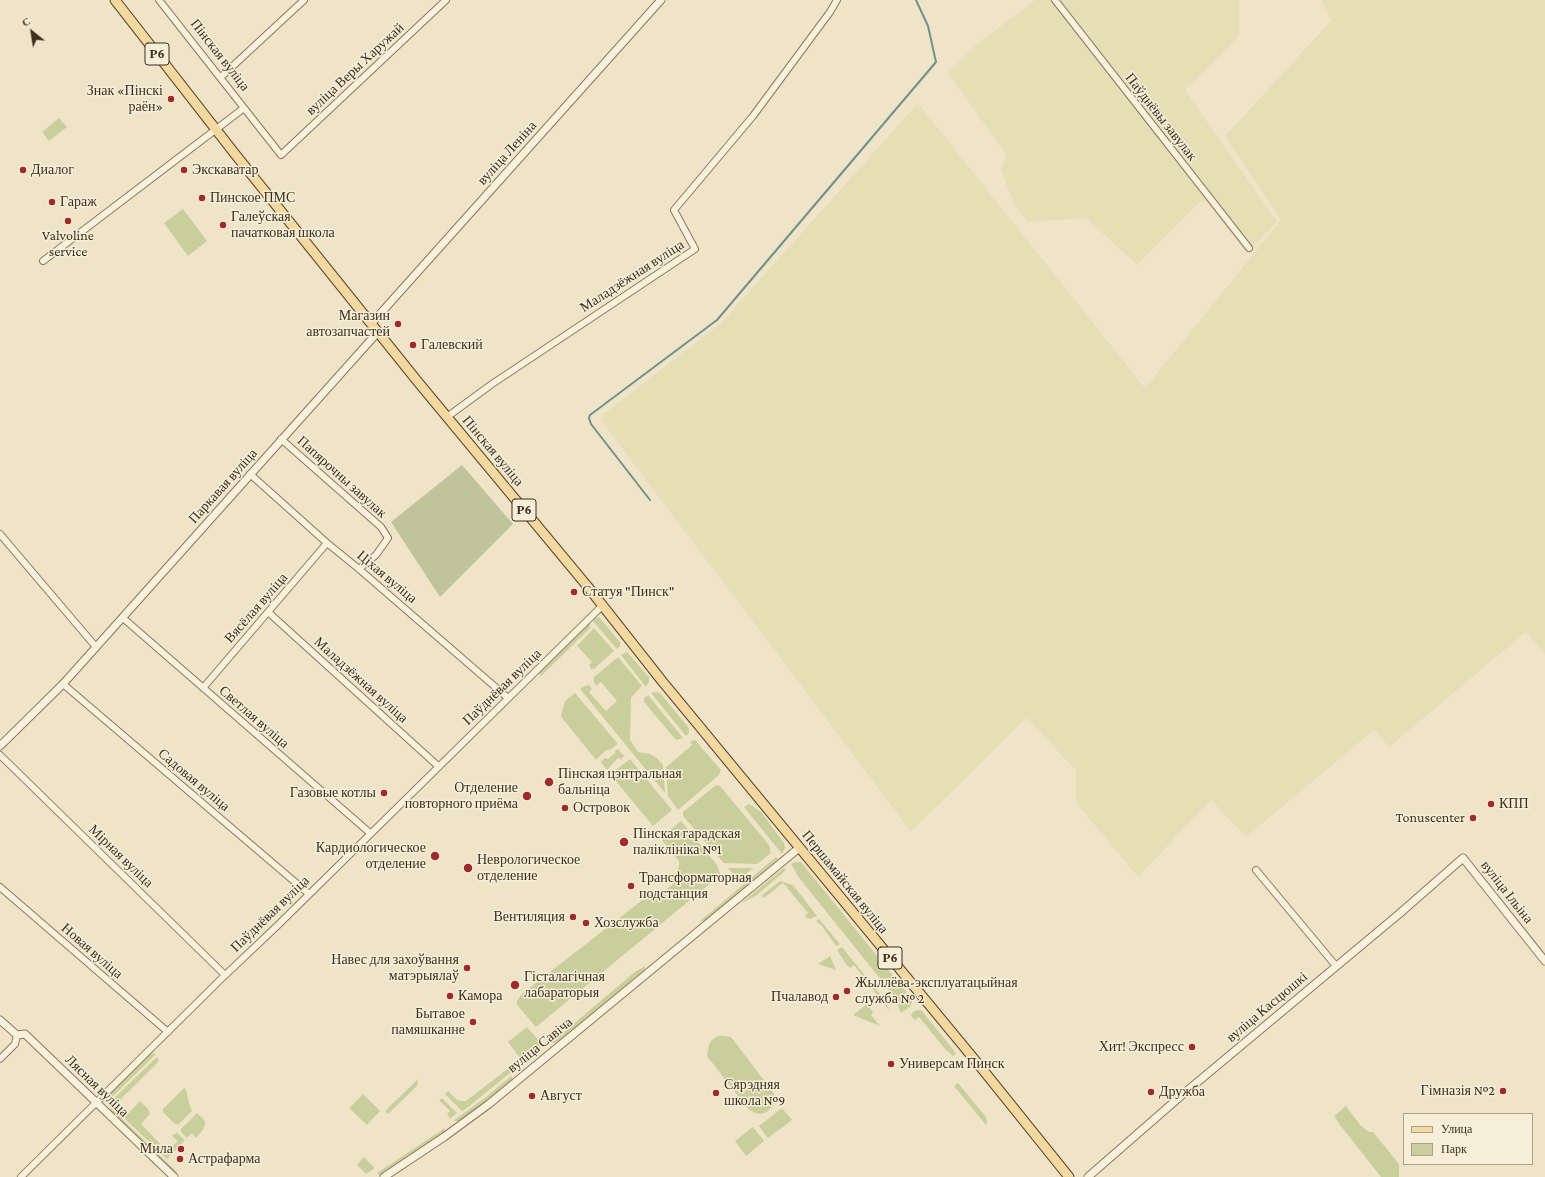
<!DOCTYPE html>
<html>
<head>
<meta charset="utf-8">
<style>
  body { margin:0 }
  #map { position:relative; width:1545px; height:1177px; overflow:hidden; background:#f0e4c8; font-family:"Crimson Pro",serif }
  canvas { display:block }
  .legend { position:absolute; left:1403px; top:1113px; width:130px; height:52px; box-sizing:border-box; background:#f7eed8; border:1px solid #ada18e; margin:0; padding:5px 7px; list-style:none; font-size:12px; color:#3d2e20 }
  .legend li { display:flex; align-items:center; gap:8px; height:20px }
  .legend b { width:20px; border:1px solid #ada18e }
  .north { position:absolute; left:12px; top:12px; width:40px; height:40px; -webkit-text-stroke:3px #f7eed8; paint-order:stroke; rotate:330deg; font-size:11px; font-weight:700; line-height:16px; text-align:center; color:#3d2e20 }
  .north::after { content:''; display:block; margin:auto; width:14px; height:18px; background:#3d2e20; clip-path:polygon(50% 0,100% 100%,50% 72%,0 100%) }
</style>
</head>
<body>
<div id="map">
<canvas width="1545" height="1177"></canvas>
<ul class="legend">
<li><b style="height:5px;background:#f3d9a0"></b>Улица</li>
<li><b style="height:11px;background:#c9cf9b"></b>Парк</li>
</ul>
<div class="north">С</div>
</div>
<script>
const ctx = document.querySelector('canvas').getContext('2d');
ctx.lineJoin = 'round';
function fill(path, color) {
  ctx.fillStyle = color;
  ctx.fill(path, 'evenodd');
}
function poly(rows) {
  const path = new Path2D();
  for (const r of rows) {
    path.moveTo(r[0], r[1]);
    for (let i = 2; i < r.length; i += 2) path.lineTo(r[i], r[i + 1]);
  }
  return path;
}
function stroke(path, color, width, dash) {
  ctx.strokeStyle = color;
  ctx.lineWidth = width;
  ctx.lineCap = dash ? 'butt' : 'round';
  ctx.setLineDash(dash || []);
  ctx.stroke(path);
}
function drawText(font, color, halo, rows, align = 'center') {
  ctx.font = font + ' "Crimson Pro",serif';
  ctx.lineWidth = 3;
  ctx.setLineDash([]);
  ctx.textBaseline = 'middle';
  ctx.strokeStyle = halo;
  ctx.fillStyle = color;
  for (const [text, x, y, turn = 0] of rows) {
    ctx.save();
    ctx.translate(x, y);
    ctx.rotate((+turn || 0) * Math.PI / 180);
    ctx.textAlign = isNaN(turn) ? turn : align;
    if (halo) ctx.strokeText(text, 0, 0);
    ctx.fillText(text, 0, 0);
    ctx.restore();
  }
}
fill(poly([
  [1035,0,1239,0,1239,37,1185,90,1277,222,1247,253,1206,201,1201,201,1137,265,1086,218,1028,222,1014,204,1001,170,1006,154,948,73,977,44],
  [1321,0,1545,0,1545,654,1526,632,1389,747,1374,730,1246,837,1211,800,1138,877,1076,803,1076,770,1026,718,911,832,601,420,605,413,720,324,918,103,1145,388,1281,220,1225,136,1331,21]
]), '#e6deb5');
fill(poly([
  [59,118,67,127,49,141,42,132],
  [183,209,207,241,188,256,164,223],
  [599,617,620,642,620,647,617,649,591,619],
  [588,622,590,625,590,628,541,676,539,674,540,670],
  [594,628,614,651,594,669,591,669,589,665,592,662,577,646],
  [627,652,649,677,649,682,646,687,621,655],
  [618,657,642,686,635,693,631,698,630,740,638,752,650,754,657,758,663,765,665,793,580,689,585,686,589,685,592,689,589,692,606,711,617,701,601,682,596,686,594,682,594,677],
  [656,692,660,693,689,728,689,733,686,736,651,693],
  [575,693,618,744,611,749,605,751,596,760,562,718,561,715,565,701],
  [648,695,683,738,676,740,644,702,644,698],
  [695,740,721,770,719,775,678,810,668,796,666,767,692,745,690,741],
  [618,749,624,756,621,759,618,758,607,770,601,762,605,758,608,759,615,753,615,751],
  [630,759,672,810,653,826,610,774],
  [716,785,720,786,769,845,771,853,757,864,724,863,683,816,683,812],
  [749,804,761,812,784,843,785,848,782,854,744,807],
  [681,821,717,865,720,874,718,877,536,1027,517,1005,517,1001,519,998,523,993,654,891,658,896,673,884,669,879,676,873,679,867,679,861,660,838],
  [776,857,778,859,706,920,699,922],
  [795,862,801,862,912,999,912,1002,910,1007,901,1013,894,996,800,879,791,864],
  [728,868,753,868,738,880],
  [784,868,786,870,757,895,740,904],
  [780,881,793,885,817,916,811,919,807,918,805,916,808,913,783,883,764,898,763,897,762,895],
  [819,919,840,944,836,946,821,925,816,921],
  [842,947,883,998,891,1013,854,965,850,968,846,964,837,950],
  [830,956,836,970,818,964],
  [646,966,644,970,556,1043,551,1043,636,971],
  [867,1004,873,1012,871,1015,880,1026,853,1015],
  [918,1010,922,1011,956,1053,955,1055,953,1056,945,1049,919,1017,915,1020,912,1017,911,1015,913,1012],
  [527,1027,543,1045,523,1062,508,1042],
  [718,1036,724,1036,731,1037,773,1092,775,1099,772,1107,767,1112,760,1114,755,1113,749,1110,707,1056,709,1044,712,1040],
  [151,1053,156,1054,111,1098,108,1094],
  [157,1057,159,1061,116,1104,124,1112,121,1115,112,1105,112,1100],
  [514,1064,516,1064,520,1065,463,1111,461,1110,445,1094,448,1091,457,1100,461,1101,466,1101],
  [511,1076,513,1079,492,1096,459,1121,453,1121,486,1097],
  [418,1079,417,1086,388,1114,385,1111],
  [958,1083,986,1117,987,1123,986,1125,954,1086],
  [184,1088,186,1089,189,1103,192,1111,179,1124,175,1124,163,1112,163,1109],
  [363,1094,380,1111,367,1125,349,1108],
  [442,1098,457,1113,450,1119,447,1114,450,1111,439,1100],
  [140,1101,148,1109,150,1114,141,1124,167,1151,178,1141,172,1136,174,1134,177,1133,185,1140,167,1159,124,1118],
  [1346,1106,1360,1125,1369,1132,1373,1132,1399,1164,1399,1177,1381,1177,1340,1125,1334,1116],
  [111,1108,178,1173,175,1174,108,1111],
  [782,1108,792,1120,768,1138,759,1126],
  [197,1113,205,1121,205,1125,202,1131,196,1138,192,1133,187,1138,181,1132,181,1129],
  [753,1127,764,1141,746,1156,735,1141],
  [445,1128,444,1132,380,1176,377,1173],
  [364,1157,375,1168,366,1174,357,1165]
]), '#c9cf9b');
fill(poly([
  [462,465,513,524,440,597,391,522]
]), '#bfc49a');
stroke(poly([
  [650,500,591,424,589,418,590,415,717,320,936,62,928,26,916,0]
]), '#6f938a', 2);
const minor = poly([
  [159,0,281,155,446,0],
  [1055,0,1249,248],
  [221,77,304,0],
  [43,261,244,108],
  [447,417,492,384,695,249,674,210,753,116,830,12,837,0],
  [281,439,381,527,388,538,376,555,359,569],
  [250,474,327,543,359,569,508,698],
  [0,534,96,647],
  [268,612,438,766],
  [123,618,370,833],
  [63,684,309,894],
  [203,688,327,543],
  [0,755,225,975],
  [1256,870,1336,966],
  [0,887,168,1032],
  [0,1059,15,1044,17,1035],
  [21,1177,219,981,277,926,602,606]
]);
const tertiary = poly([
  [371,324,661,0],
  [0,746,63,684,378,332],
  [0,1020,17,1035,25,1034,174,1177],
  [384,1177,444,1137,489,1104,799,848],
  [1088,1177,1182,1095,1399,914,1463,858,1545,961]
]);
const primary = poly([
  [115,0,235,154,418,382,588,587,662,681,979,1065,1069,1177]
]);
stroke(minor, '#8d765c', 8);
stroke(tertiary, '#8d765c', 9);
stroke(primary, '#5b4430', 11);
stroke(minor, '#faf1dc', 6);
stroke(tertiary, '#faf1dc', 7);
stroke(primary, '#f3d9a0', 9);
for (const [x, y, r, color] of [
  [171,99,4,"#9e2a2b"],
  [23,170,4,"#9e2a2b"],
  [184,170,4,"#9e2a2b"],
  [202,198,4,"#9e2a2b"],
  [52,202,4,"#9e2a2b"],
  [68,221,4,"#9e2a2b"],
  [223,225,4,"#9e2a2b"],
  [398,324,4,"#9e2a2b"],
  [413,345,4,"#9e2a2b"],
  [574,592,4,"#9e2a2b"],
  [549,782,5,"#9e2a2b"],
  [384,793,4,"#9e2a2b"],
  [527,796,5,"#9e2a2b"],
  [1491,804,4,"#9e2a2b"],
  [565,808,4,"#9e2a2b"],
  [1473,818,4,"#9e2a2b"],
  [624,842,5,"#9e2a2b"],
  [435,856,5,"#9e2a2b"],
  [468,868,5,"#9e2a2b"],
  [631,886,4,"#9e2a2b"],
  [573,917,4,"#9e2a2b"],
  [586,923,4,"#9e2a2b"],
  [467,968,4,"#9e2a2b"],
  [515,985,5,"#9e2a2b"],
  [847,991,4,"#9e2a2b"],
  [450,996,4,"#9e2a2b"],
  [836,997,4,"#9e2a2b"],
  [473,1022,4,"#9e2a2b"],
  [1192,1047,4,"#9e2a2b"],
  [891,1064,4,"#9e2a2b"],
  [1503,1091,4,"#9e2a2b"],
  [1151,1092,4,"#9e2a2b"],
  [716,1093,4,"#9e2a2b"],
  [532,1096,4,"#9e2a2b"],
  [181,1149,4,"#9e2a2b"],
  [180,1159,4,"#9e2a2b"]
]) {
  const dot = new Path2D();
  dot.arc(x, y, r, 0, 2 * Math.PI);
  ctx.fillStyle = color;
  ctx.fill(dot);
  stroke(dot, '#f7eed8', 1.5);
}
for (const [x, y, w] of [
  [157,54,24],
  [524,510,24],
  [890,958,24]
]) {
  const box = new Path2D();
  box.roundRect(x - w / 2, y - 11, w, 22, 3);
  ctx.fillStyle = '#f7eed8';
  ctx.fill(box);
  stroke(box, '#3d2e20', 1);
}
drawText('bold 13px', '#3d2e20', null, [
  ["Р6",157,54],
  ["Р6",524,510],
  ["Р6",890,958]
]);
drawText('14px', '#3d2e20', '#f7eed8', [
  ["Пінская вуліца",220,55,52],
  ["вуліца Веры Харужай",355,69,-43],
  ["Паўднёвы завулак",1161,117,52],
  ["вуліца Леніна",507,153,-48],
  ["Маладзёжная вуліца",632,276,-33],
  ["Пінская вуліца",493,451,50],
  ["Папярочны завулак",342,477,42],
  ["Паркавая вуліца",223,486,-48],
  ["Ціхая вуліца",387,577,40],
  ["Вясёлая вуліца",256,608,-49],
  ["Маладзёжная вуліца",361,680,42],
  ["Паўднёвая вуліца",502,687,-44],
  ["Светлая вуліца",254,717,41],
  ["Садовая вуліца",194,780,40],
  ["Мірная вуліца",121,856,44],
  ["Першамайская вуліца",845,882,51],
  ["вуліца Ільіна",1507,892,52],
  ["Паўднёвая вуліца",270,914,-44],
  ["Новая вуліца",92,951,41],
  ["вуліца Касцюшкі",1267,1007,-40],
  ["вуліца Савіча",540,1045,-39],
  ["Лясная вуліца",97,1086,44]
]);
drawText('14px', '#3d2e20', '#f7eed8', [
  ["Знак «Пінскі",163,91,"right"],
  ["раён»",163,107,"right"],
  ["Диалог",31,170],
  ["Экскаватар",192,170],
  ["Пинское ПМС",210,198],
  ["Гараж",60,202],
  ["Галеўская",231,217],
  ["пачатковая школа",231,233],
  ["Valvoline",68,236,"center"],
  ["service",68,252,"center"],
  ["Магазин",390,316,"right"],
  ["автозапчастей",390,332,"right"],
  ["Галевский",421,345],
  ["Статуя \"Пинск\"",582,592],
  ["Пінская цэнтральная",558,774],
  ["бальніца",558,790],
  ["Отделение",518,788,"right"],
  ["повторного приёма",518,804,"right"],
  ["Газовые котлы",376,793,"right"],
  ["КПП",1499,804],
  ["Островок",573,808],
  ["Tonuscenter",1465,818,"right"],
  ["Пінская гарадская",633,834],
  ["паліклініка №1",633,850],
  ["Кардиологическое",426,848,"right"],
  ["отделение",426,864,"right"],
  ["Неврологическое",477,860],
  ["отделение",477,876],
  ["Трансформаторная",639,878],
  ["подстанция",639,894],
  ["Вентиляция",565,917,"right"],
  ["Хозслужба",594,923],
  ["Навес для захоўвання",459,960,"right"],
  ["матэрыялаў",459,976,"right"],
  ["Гісталагічная",524,977],
  ["лабараторыя",524,993],
  ["Жыллёва-эксплуатацыйная",855,983],
  ["служба № 2",855,999],
  ["Камора",458,996],
  ["Пчалавод",828,997,"right"],
  ["Бытавое",465,1014,"right"],
  ["памяшканне",465,1030,"right"],
  ["Хит! Экспресс",1184,1047,"right"],
  ["Универсам Пинск",899,1064],
  ["Сярэдняя",724,1085],
  ["школа №9",724,1101],
  ["Гімназія №2",1495,1091,"right"],
  ["Дружба",1159,1092],
  ["Август",540,1096],
  ["Мила",173,1149,"right"],
  ["Астрафарма",188,1159]
], 'left');
</script>
</body>
</html>
